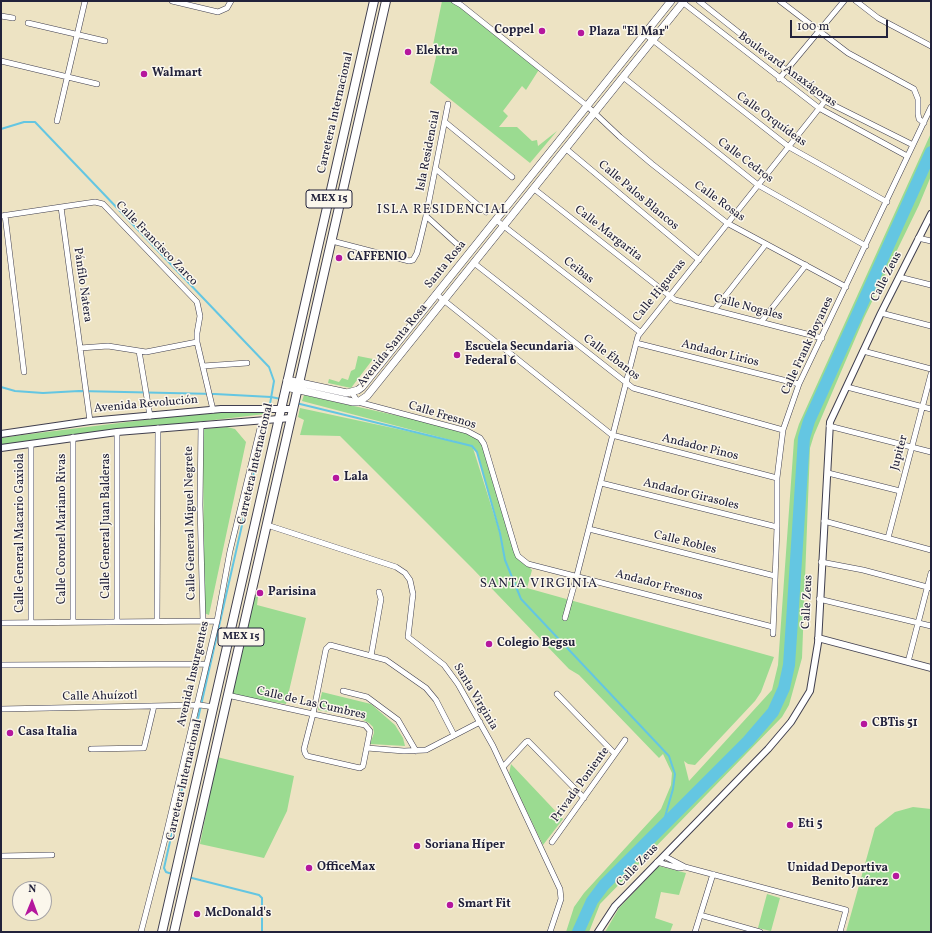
<!DOCTYPE html>
<html>
<head>
<meta charset="utf-8">
<style>
  body { margin:0 }
  #map { position:relative; width:932px; height:933px; overflow:hidden; background:#ede3c3; font-family:Vollkorn,serif }
  canvas { display:block }
  .frame { position:absolute; inset:0; border:2px solid #22223b; pointer-events:none }
  .north { position:absolute; left:12px; top:881px; width:40px; height:40px; box-sizing:border-box; background:#fbf7ec; border:1px solid #a4a2a5; border-radius:50%; rotate:1deg; font-size:11px; font-weight:700; line-height:16px; text-align:center; color:#22223b }
  .north::after { content:''; display:block; margin:auto; width:14px; height:18px; background:#b5179e; clip-path:polygon(50% 0,100% 100%,50% 72%,0 100%) }
  .scale { position:absolute; left:790px; top:20px; width:98px; height:18px; box-sizing:border-box; border:2px solid #22223b; border-top:0; padding-left:5px; font-size:12px; line-height:14px; white-space:nowrap; color:#22223b; -webkit-text-stroke:3px #fbf7ec; paint-order:stroke }
</style>
</head>
<body>
<div id="map">
<canvas width="932" height="933"></canvas>
<div class="frame"></div>
<div class="north">N</div>
<div class="scale">100 m</div>
</div>
<script>
const ctx = document.querySelector('canvas').getContext('2d');
ctx.lineJoin = 'round';
function fill(path, color) {
  ctx.fillStyle = color;
  ctx.fill(path, 'evenodd');
}
function poly(rows) {
  const path = new Path2D();
  for (const r of rows) {
    path.moveTo(r[0], r[1]);
    for (let i = 2; i < r.length; i += 2) path.lineTo(r[i], r[i + 1]);
  }
  return path;
}
function stroke(path, color, width, dash) {
  ctx.strokeStyle = color;
  ctx.lineWidth = width;
  ctx.lineCap = dash ? 'butt' : 'round';
  ctx.setLineDash(dash || []);
  ctx.stroke(path);
}
function drawText(font, color, halo, rows, align = 'center') {
  ctx.font = font + ' Vollkorn,serif';
  ctx.lineWidth = 3;
  ctx.setLineDash([]);
  ctx.textBaseline = 'middle';
  ctx.strokeStyle = halo;
  ctx.fillStyle = color;
  for (const [text, x, y, turn = 0] of rows) {
    ctx.save();
    ctx.translate(x, y);
    ctx.rotate((+turn || 0) * Math.PI / 180);
    ctx.textAlign = isNaN(turn) ? turn : align;
    if (halo) ctx.strokeText(text, 0, 0);
    ctx.fillText(text, 0, 0);
    ctx.restore();
  }
}
fill(poly([
  [442,1,454,1,540,68,526,90,522,86,503,111,508,116,499,127,517,127,532,141,537,140,538,146,557,131,530,163,430,83,438,48,433,45],
  [931,133,931,176,919,205,864,318,814,435,810,448,802,658,789,705,782,717,600,904,589,932,566,932,574,907,584,893,661,809,671,785,672,773,663,754,659,758,579,675,569,669,473,569,340,436,300,435,304,420,298,417,300,408,458,442,302,401,304,395,467,431,480,438,518,556,532,570,527,588,774,657,761,692,755,701,695,765,688,764,684,761,689,781,772,690,778,665,794,440,799,424],
  [473,448,477,452,501,534,500,534],
  [358,356,373,359,351,388,328,383,329,379,339,382,342,378,348,380,351,371,355,369],
  [225,410,264,412,265,414,1,445,1,438,22,435],
  [227,427,235,429,246,442,209,615,204,613,203,429],
  [251,596,258,597,257,605,306,618,286,704,230,695],
  [322,692,371,704,395,725,403,738,405,746,370,744,374,733,373,727,369,723,357,717,318,710],
  [217,757,294,776,287,811,264,858,200,844],
  [511,764,563,819,543,845,509,774],
  [913,807,931,809,931,932,846,932,875,828,895,812],
  [659,866,686,873,679,895,661,892,655,918,673,924,670,932,605,932,619,908],
  [767,894,780,898,771,931,758,928]
]), '#9bdb91');
stroke(poly([
  [1,129,24,122,35,122,269,367,274,381,270,404],
  [1,387,15,391,43,393,79,391,215,394,271,397,281,399],
  [296,403,472,446,477,452,500,533,505,560,521,599,669,756,675,774,673,789,663,824],
  [267,416,268,412],
  [172,874,166,872,164,868,265,424],
  [188,877,259,895,262,898,262,932]
]), '#64c6e2', 2);
stroke(poly([
  [578,932,592,901,604,885,748,741,773,712,784,688,789,665,792,621,804,438,809,421,931,152]
]), '#64c6e2', 12);
const minor = poly([
  [172,1,218,12,227,8,231,1],
  [454,1,461,5,586,105,620,137,652,164,727,223,846,287],
  [681,1,819,108,907,156],
  [699,1,825,101,913,145],
  [780,1,848,53,914,89,918,99,918,114,919,119,924,123],
  [856,1,878,18,931,46],
  [1,16,13,18],
  [28,23,105,41],
  [645,34,789,147,887,202],
  [1,61,97,84],
  [623,77,758,185,866,246],
  [779,79,844,1],
  [57,121,85,1],
  [445,122,512,177],
  [565,148,699,260],
  [436,169,486,212],
  [533,188,675,300,822,338],
  [61,207,95,202,103,204,197,302,200,316,197,333,197,342,213,410],
  [5,215,24,372],
  [1,216,61,207,90,421],
  [426,216,459,246],
  [496,220,640,332],
  [918,238,931,241],
  [332,241,409,261,413,260,417,253,426,216,448,104],
  [474,263,633,388,783,430],
  [899,277,931,285],
  [436,294,612,435,777,478],
  [715,309,766,244],
  [881,313,931,326],
  [761,322,806,265],
  [636,343,799,384],
  [80,348,108,346,146,352,197,342],
  [139,351,150,416],
  [863,351,931,369],
  [203,366,247,363],
  [847,387,931,409],
  [352,393,358,402,467,431,480,438,484,444,516,551,518,556,528,564,773,627],
  [201,425,200,505,203,621],
  [829,426,931,452],
  [73,437,73,621],
  [31,444,31,622],
  [828,473,900,491],
  [601,483,777,527],
  [824,521,931,550],
  [267,525,396,567,405,573,410,580,413,594,408,637,444,665,458,684,493,746,560,889,561,899,550,932],
  [589,529,775,576],
  [888,538,931,374],
  [821,562,863,570,931,588],
  [819,599,931,626],
  [565,618,577,575,638,336,825,101],
  [117,621,117,432],
  [157,621,158,428],
  [1,623,217,621],
  [773,634,777,527,777,478,783,430,799,384,931,107],
  [371,656,381,599,379,592],
  [908,662,931,573],
  [1,665,206,664],
  [343,691,367,697,398,720,416,751],
  [557,694,615,754],
  [227,695,313,714,365,725,370,731,363,766,360,768,307,756,305,753,304,749,313,714,326,649,330,645,386,660,426,688,436,700,454,735],
  [1,709,200,705,214,707],
  [367,748,404,751,426,750,480,722],
  [91,749,144,748,154,706],
  [503,767,526,742,528,741,584,798],
  [552,842,625,740],
  [1,856,52,855],
  [664,856,685,867,846,910,840,932],
  [657,862,679,868,685,867],
  [700,915,760,932],
  [141,932,164,843,217,621,230,551,262,420],
  [695,932,713,874]
]);
const tertiary = poly([
  [1,434,90,421,221,409,293,409],
  [1,448,117,432,291,418],
  [818,638,931,668],
  [598,932,615,906,768,749,791,722,810,691,818,643,830,422,881,313,931,214]
]);
const secondary = poly([
  [287,380,347,393,358,390,362,387,671,1],
  [286,387,353,402,358,402,367,396,684,1]
]);
const primary = poly([
  [162,932,374,1],
  [174,932,386,1]
]);
stroke(minor, '#403f4f', 6);
stroke(tertiary, '#403f4f', 8);
stroke(secondary, '#403f4f', 8);
stroke(primary, '#403f4f', 10);
stroke(minor, '#fff', 5);
stroke(tertiary, '#fff', 6);
stroke(secondary, '#fff', 7);
stroke(primary, '#fff', 8);
for (const [x, y, r, color] of [
  [542,31,4,"#b5179e"],
  [581,33,4,"#b5179e"],
  [408,52,4,"#b5179e"],
  [144,74,4,"#b5179e"],
  [339,258,4,"#b5179e"],
  [457,355,4,"#b5179e"],
  [336,478,4,"#b5179e"],
  [260,593,4,"#b5179e"],
  [489,644,4,"#b5179e"],
  [864,724,4,"#b5179e"],
  [10,733,4,"#b5179e"],
  [790,825,4,"#b5179e"],
  [417,846,4,"#b5179e"],
  [309,868,4,"#b5179e"],
  [896,876,4,"#b5179e"],
  [450,905,4,"#b5179e"],
  [197,914,4,"#b5179e"]
]) {
  const dot = new Path2D();
  dot.arc(x, y, r, 0, 2 * Math.PI);
  ctx.fillStyle = color;
  ctx.fill(dot);
  stroke(dot, '#fbf7ec', 1.5);
}
for (const [x, y, w] of [
  [329,199,46],
  [241,637,46]
]) {
  const box = new Path2D();
  box.roundRect(x - w / 2, y - 9, w, 18, 3);
  ctx.fillStyle = '#fbf7ec';
  ctx.fill(box);
  stroke(box, '#22223b', 1);
}
drawText('bold 11px', '#22223b', null, [
  ["MEX 15",329,199],
  ["MEX 15",241,637]
]);
drawText('bold 12px', '#22223b', '#fbf7ec', [
  ["Coppel",534,31,"right"],
  ["Plaza \"El Mar\"",589,33],
  ["Elektra",416,52],
  ["Walmart",152,74],
  ["CAFFENIO",347,258],
  ["Escuela Secundaria",465,348],
  ["Federal 6",465,362],
  ["Lala",344,478],
  ["Parisina",268,593],
  ["Colegio Begsu",497,644],
  ["CBTis 51",872,724],
  ["Casa Italia",18,733],
  ["Eti 5",798,825],
  ["Soriana Híper",425,846],
  ["OfficeMax",317,868],
  ["Unidad Deportiva",888,869,"right"],
  ["Benito Juárez",888,883,"right"],
  ["Smart Fit",458,905],
  ["McDonald's",205,914]
], 'left');
drawText('12px', '#22223b', '#fbf7ec', [
  ["Boulevard Anaxágoras",787,70,36],
  ["Carretera Internacional",336,113,-77],
  ["Calle Orquídeas",771,120,36],
  ["Isla Residencial",429,151,-79],
  ["Calle Cedros",745,161,37],
  ["Calle Palos Blancos",638,196,40],
  ["Calle Rosas",719,202,36],
  ["Calle Margarita",608,234,38],
  ["Calle Francisco Zarco",156,244,46],
  ["Santa Rosa",446,265,-51],
  ["Ceibas",578,271,38],
  ["Calle Zeus",887,277,-63],
  ["Pánfilo Natera",82,285,82],
  ["Calle Higueras",660,291,-51],
  ["Calle Nogales",748,308,15],
  ["Avenida Santa Rosa",393,346,-51],
  ["Calle Frank Boyanes",808,346,-65],
  ["Andador Lirios",720,354,14],
  ["Calle Ébanos",611,358,37],
  ["Avenida Revolución",146,405,-5],
  ["Calle Fresnos",442,416,17],
  ["Andador Pinos",700,448,14],
  ["Jupiter",900,453,-75],
  ["Carretera Internacional",256,464,-77],
  ["Andador Girasoles",691,495,14],
  ["Calle General Miguel Negrete",191,523,-91],
  ["Calle General Juan Balderas",107,526,-90],
  ["Calle Coronel Mariano Rivas",63,529,-90],
  ["Calle General Macario Gaxiola",21,533,-90],
  ["Calle Robles",685,543,14],
  ["Andador Fresnos",659,586,15],
  ["Calle Zeus",808,602,-87],
  ["Avenida Insurgentes",194,674,-77],
  ["Calle Ahuízotl",100,697,-1],
  ["Santa Virginia",475,697,59],
  ["Calle de Las Cumbres",311,704,13],
  ["Carretera Internacional",185,780,-77],
  ["Privada Poniente",581,785,-54],
  ["Calle Zeus",638,866,-46]
]);
ctx.letterSpacing = '1px';
drawText('13px', '#22223b', '#fbf7ec', [
  ["ISLA RESIDENCIAL",443,211],
  ["SANTA VIRGINIA",539,585]
]);
ctx.letterSpacing = '0px';
</script>
</body>
</html>
